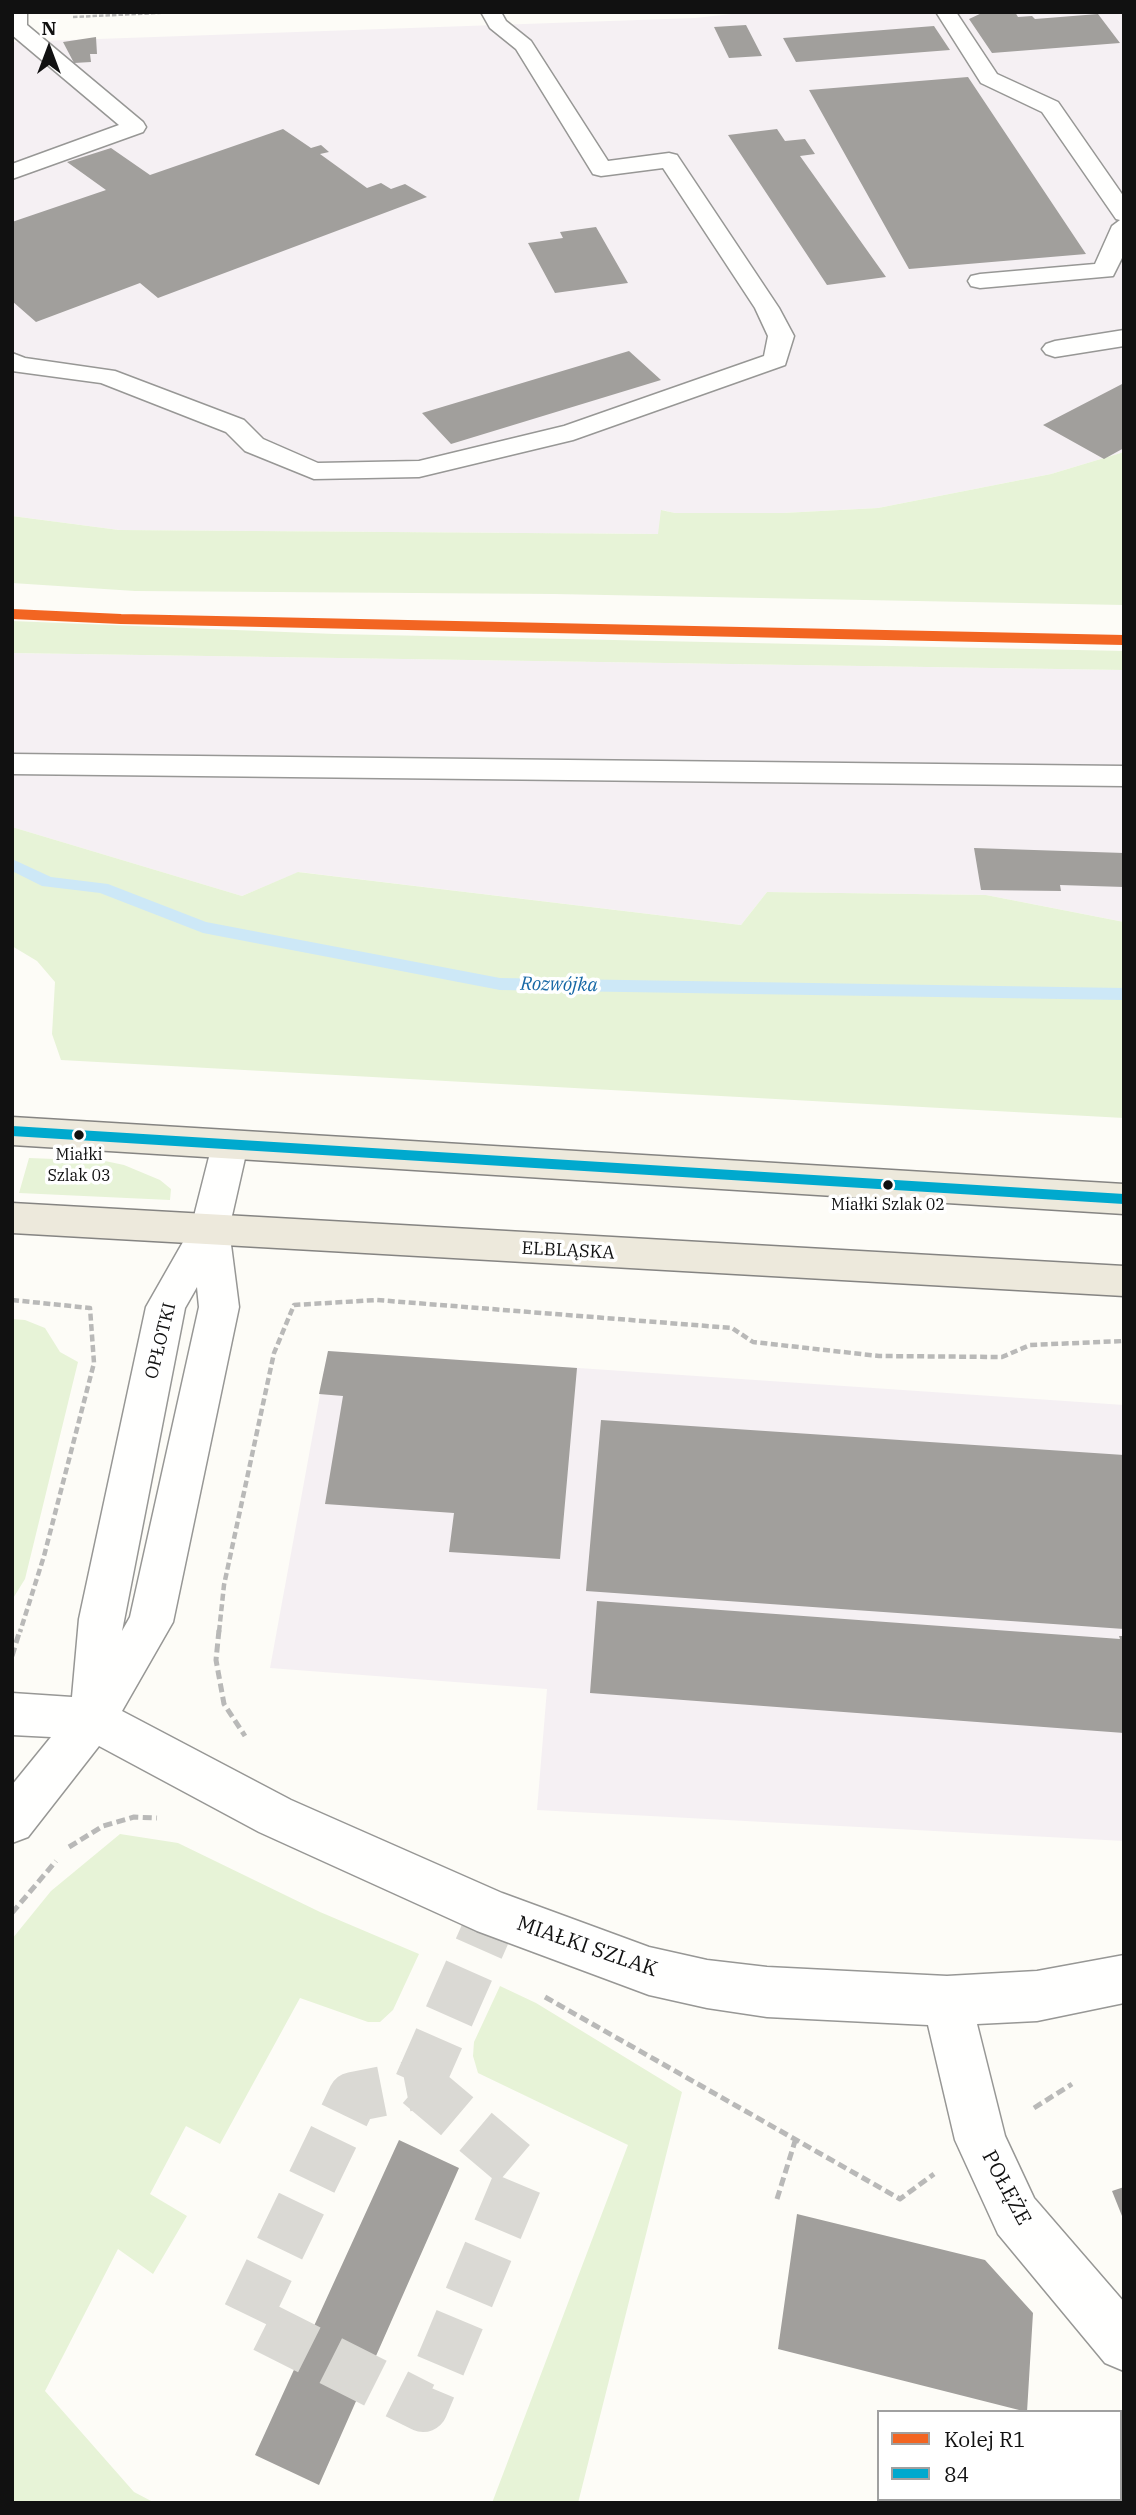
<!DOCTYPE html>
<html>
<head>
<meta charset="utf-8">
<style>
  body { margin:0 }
  #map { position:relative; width:1136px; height:2515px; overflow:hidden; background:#fdfcf7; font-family:"IBM Plex Serif",serif }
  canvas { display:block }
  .frame { position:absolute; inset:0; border:14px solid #111; pointer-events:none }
  .legend { position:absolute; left:877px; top:2410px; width:245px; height:91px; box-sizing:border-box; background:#fff; border:2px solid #a0a0a0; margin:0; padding:9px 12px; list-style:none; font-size:21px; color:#111 }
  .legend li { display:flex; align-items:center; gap:14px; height:35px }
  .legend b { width:35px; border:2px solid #a0a0a0 }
  .north { position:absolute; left:14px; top:14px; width:70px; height:70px; -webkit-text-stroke:5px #fff; paint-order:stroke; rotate:0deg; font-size:19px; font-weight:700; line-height:28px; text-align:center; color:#111 }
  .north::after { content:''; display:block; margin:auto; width:24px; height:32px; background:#111; clip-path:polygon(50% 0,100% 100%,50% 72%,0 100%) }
</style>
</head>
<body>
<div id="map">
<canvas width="1136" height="2515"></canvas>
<div class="frame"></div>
<ul class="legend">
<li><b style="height:9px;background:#f26522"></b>Kolej R1</li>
<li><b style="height:9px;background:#00a9ce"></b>84</li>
</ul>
<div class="north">N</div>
</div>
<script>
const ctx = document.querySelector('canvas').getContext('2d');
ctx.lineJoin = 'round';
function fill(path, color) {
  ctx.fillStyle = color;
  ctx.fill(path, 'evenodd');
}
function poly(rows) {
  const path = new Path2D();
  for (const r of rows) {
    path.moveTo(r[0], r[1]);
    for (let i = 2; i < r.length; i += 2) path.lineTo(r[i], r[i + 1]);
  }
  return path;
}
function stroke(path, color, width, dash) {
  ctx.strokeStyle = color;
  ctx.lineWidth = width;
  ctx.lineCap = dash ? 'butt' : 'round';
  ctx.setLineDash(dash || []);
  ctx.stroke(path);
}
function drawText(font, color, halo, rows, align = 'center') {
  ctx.font = font + ' "IBM Plex Serif",serif';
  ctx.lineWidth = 7;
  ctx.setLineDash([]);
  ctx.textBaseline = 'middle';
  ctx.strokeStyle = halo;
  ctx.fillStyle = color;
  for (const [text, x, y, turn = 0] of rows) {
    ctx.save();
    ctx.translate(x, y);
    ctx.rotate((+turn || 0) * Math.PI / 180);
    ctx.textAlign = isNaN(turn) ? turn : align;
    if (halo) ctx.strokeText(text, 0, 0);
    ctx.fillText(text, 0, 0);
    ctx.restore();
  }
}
fill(poly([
  [750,12,1124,12,1124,452,1051,474,878,508,783,513,675,513,662,510,659,534,119,530,12,516,12,42,695,18],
  [12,653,1124,670,1124,922,986,895,767,892,741,925,299,872,242,896,12,827],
  [328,1351,1124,1405,1124,1841,537,1810,547,1689,270,1668]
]), '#f5f0f3');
fill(poly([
  [1124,452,1124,605,554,594,135,591,12,583,12,516,119,530,658,534,661,510,675,513,783,513,878,508,1051,474],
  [12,621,335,634,1124,651,1124,670,12,653],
  [12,827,242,896,298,872,741,925,767,892,986,895,1124,922,1124,1118,61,1060,52,1034,55,982,37,961,12,946],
  [29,1158,105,1161,124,1165,160,1180,171,1189,170,1200,19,1193],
  [12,1319,25,1320,45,1328,60,1352,78,1362,25,1579,12,1600],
  [120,1834,178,1843,320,1912,419,1954,393,2010,380,2022,368,2022,300,1998,220,2144,186,2126,150,2194,187,2216,153,2274,118,2249,45,2391,134,2492,155,2503,12,2503,12,1939,51,1891],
  [500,1986,536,2003,682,2092,578,2503,492,2503,628,2145,478,2073,473,2056,474,2042]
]), '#e7f3d7');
fill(poly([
  [12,859,51,877,108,884,206,922,500,978,1124,988,1124,1000,500,990,203,933,100,893,42,886,12,871,12,859]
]), '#cde8f7');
fill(poly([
  [984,12,1015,12,1018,17,1032,16,1035,19,1098,14,1120,43,992,53,969,19],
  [746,25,762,56,729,58,714,27],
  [934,26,950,50,796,62,783,38],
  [96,37,97,54,90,54,91,62,74,63,63,42],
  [968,77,1086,254,909,269,809,90],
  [283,129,311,148,321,145,329,152,320,154,367,188,381,183,391,189,405,184,427,197,158,298,140,283,36,322,12,301,12,222,106,190,67,162,111,148,150,175],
  [777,129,785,141,805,139,815,154,800,156,886,277,827,285,728,135],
  [596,227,628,283,555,293,528,243,563,238,560,232],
  [629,351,661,380,451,444,422,413],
  [1124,383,1124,448,1104,459,1043,425],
  [974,848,1124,853,1124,887,1060,885,1061,891,981,890],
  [328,1351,577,1368,560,1559,449,1552,454,1513,325,1504,343,1396,319,1394],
  [601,1420,1124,1455,1124,1629,586,1591],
  [597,1601,1120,1639,1119,1636,1124,1636,1124,1733,590,1693],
  [399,2140,459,2168,319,2485,255,2455],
  [1124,2187,1124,2221,1112,2191],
  [797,2214,985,2260,1033,2313,1027,2412,778,2349]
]), '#a19f9c');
stroke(poly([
  [419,2084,522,2171,423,2407,246,2318,353,2097,419,2084],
  [419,2084,494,1914]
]), '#dad9d4', 50, [50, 24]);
const minor = poly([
  [12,12,27,12,27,25,143,122,146,127,143,132,12,179,12,164,119,125,12,35,12,12],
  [481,12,501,12,506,21,531,41,608,161,669,153,677,155,779,308,794,336,785,365,573,440,419,477,314,479,245,451,226,432,101,383,12,371,12,353,25,358,115,371,244,420,263,439,318,463,419,461,564,426,764,356,768,336,755,308,663,168,601,176,593,174,516,49,490,28,481,12],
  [936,12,956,12,997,74,1058,102,1124,197,1124,254,1113,276,980,288,971,286,968,281,971,276,980,274,1095,264,1112,226,1120,220,1116,219,1042,112,981,83,936,12],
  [1124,330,1124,346,1055,357,1046,354,1042,349,1046,344,1055,341,1124,330],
  [12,754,1124,766,1124,786,12,774,12,754],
  [230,1131,243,1135,248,1145,229,1229,239,1307,173,1622,122,1711,291,1800,502,1893,649,1947,707,1960,767,1967,947,1976,1037,1971,1124,1955,1124,2003,1037,2021,977,2024,1005,2136,1034,2198,1124,2302,1124,2371,1105,2363,998,2234,955,2140,928,2025,767,2017,707,2008,649,1995,477,1931,259,1832,99,1746,28,1837,12,1843,12,1785,51,1737,12,1735,12,1693,72,1697,79,1619,146,1307,191,1228,212,1145,217,1135,230,1131],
  [197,1287,199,1307,130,1617,122,1631,185,1308,197,1287]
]);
const major = poly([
  [12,1117,1124,1184,1124,1214,12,1145,12,1117],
  [12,1203,1124,1266,1124,1296,12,1233,12,1203]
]);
stroke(minor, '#979795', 3);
stroke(major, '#858482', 3);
stroke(poly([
  [73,17,179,12]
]), '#b9b9b8', 2.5, [4.5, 2]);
stroke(poly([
  [12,1300,90,1308,94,1363,44,1556,20,1632],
  [219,1632,224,1585,274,1353,294,1305,377,1300,732,1328,753,1342,879,1356,1002,1357,1030,1345,1124,1341]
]), '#b9b9b8', 4.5, [7, 3.5]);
stroke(poly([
  [219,1630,216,1660,224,1704,245,1736],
  [12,1656,20,1630],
  [69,1847,103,1826,134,1817,157,1818],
  [12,1913,56,1861],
  [545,1997,900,2199,934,2174],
  [1034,2108,1072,2084],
  [777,2199,796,2138]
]), '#b9b9b8', 5, [9, 4.5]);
fill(minor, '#fffffe');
fill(major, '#ede9dc');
stroke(poly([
  [12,1131,1124,1199]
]), '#00a9ce', 10);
stroke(poly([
  [12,614,121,619,1124,640]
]), '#f26522', 10);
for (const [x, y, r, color] of [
  [79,1135,6,"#111"],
  [888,1185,6,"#111"]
]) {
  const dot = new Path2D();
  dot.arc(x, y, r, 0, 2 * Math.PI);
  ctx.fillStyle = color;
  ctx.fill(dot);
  stroke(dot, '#fff', 2.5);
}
drawText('16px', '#111', '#fff', [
  ["Miałki",79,1155],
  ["Szlak 03",79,1176],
  ["Miałki Szlak 02",888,1205]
]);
drawText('18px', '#111', '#fff', [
  ["ELBLĄSKA",568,1251,3],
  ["OPŁOTKI",161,1341,-76]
]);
drawText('italic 19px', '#1768a6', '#fff', [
  ["Rozwójka",559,985,1]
]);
drawText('21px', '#111', '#fff', [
  ["MIAŁKI SZLAK",587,1947,19],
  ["POŁĘŻE",1006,2188,62]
]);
</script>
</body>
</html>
